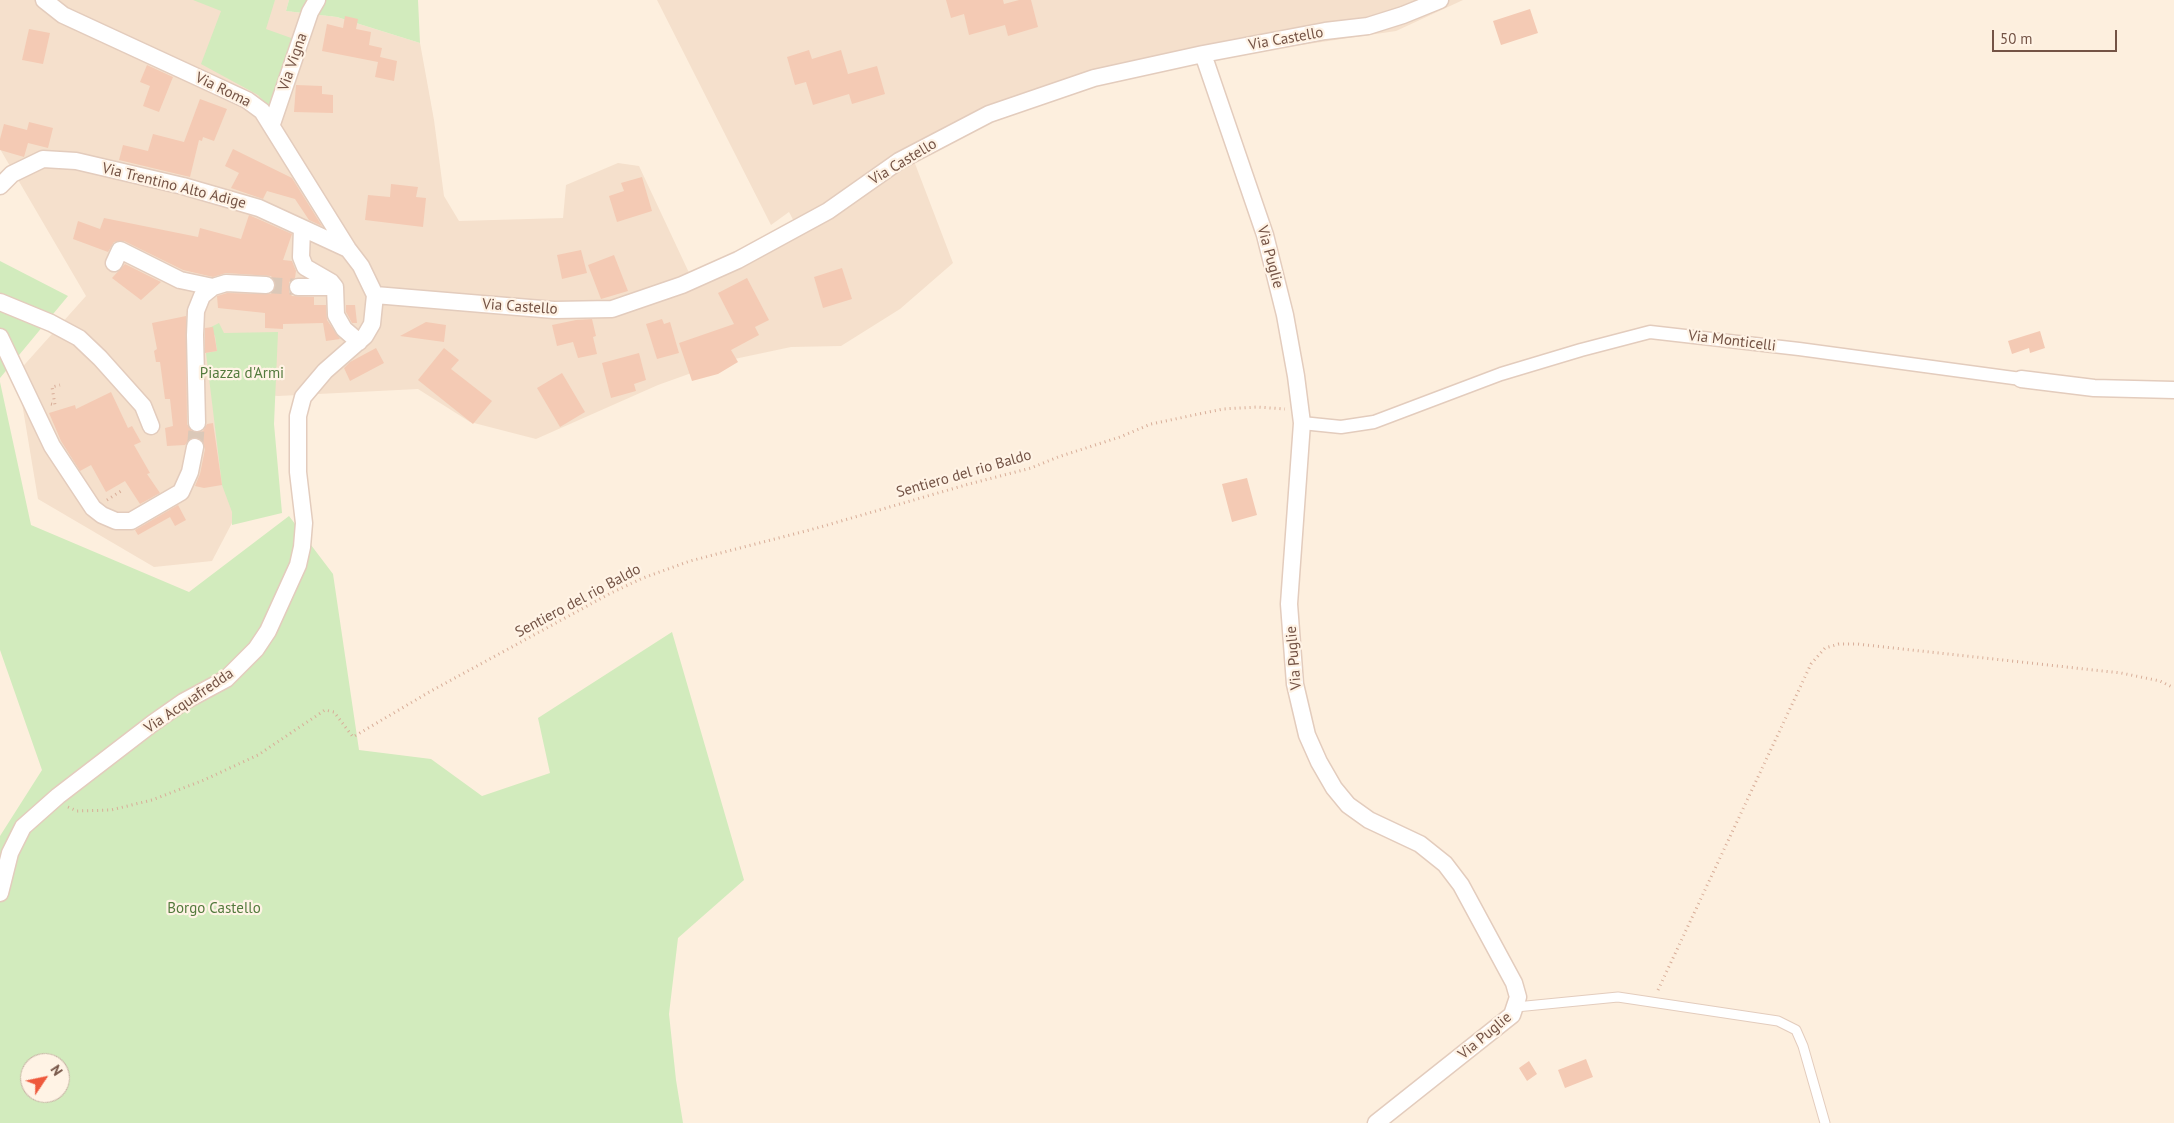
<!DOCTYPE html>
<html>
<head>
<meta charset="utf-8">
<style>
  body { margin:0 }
  #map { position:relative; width:2174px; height:1123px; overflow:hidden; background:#fdefde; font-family:"PT Sans",sans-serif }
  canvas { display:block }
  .north { position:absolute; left:20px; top:1053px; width:50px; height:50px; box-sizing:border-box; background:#fff3e5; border:1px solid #c7b3a5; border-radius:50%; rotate:56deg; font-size:14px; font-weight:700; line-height:20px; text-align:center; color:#745345 }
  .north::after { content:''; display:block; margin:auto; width:18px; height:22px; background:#ee593c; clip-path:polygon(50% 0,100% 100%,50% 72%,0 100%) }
  .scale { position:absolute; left:1992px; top:30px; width:125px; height:22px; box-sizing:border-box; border:2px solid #745345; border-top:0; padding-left:6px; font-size:15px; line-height:18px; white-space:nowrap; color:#745345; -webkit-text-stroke:4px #fff3e5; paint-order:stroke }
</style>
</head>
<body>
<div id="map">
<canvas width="2174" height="1123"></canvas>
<div class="north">N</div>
<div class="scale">50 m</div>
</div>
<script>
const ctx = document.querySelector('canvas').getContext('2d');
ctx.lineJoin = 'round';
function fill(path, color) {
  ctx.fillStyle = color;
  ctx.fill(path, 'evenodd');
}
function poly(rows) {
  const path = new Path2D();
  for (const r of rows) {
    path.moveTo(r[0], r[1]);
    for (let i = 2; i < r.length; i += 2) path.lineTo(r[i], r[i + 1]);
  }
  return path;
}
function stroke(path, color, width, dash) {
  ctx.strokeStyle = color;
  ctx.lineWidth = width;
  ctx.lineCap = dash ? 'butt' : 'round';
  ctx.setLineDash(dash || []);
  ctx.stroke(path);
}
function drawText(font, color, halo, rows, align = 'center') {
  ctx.font = font + ' "PT Sans",sans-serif';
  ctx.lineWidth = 4.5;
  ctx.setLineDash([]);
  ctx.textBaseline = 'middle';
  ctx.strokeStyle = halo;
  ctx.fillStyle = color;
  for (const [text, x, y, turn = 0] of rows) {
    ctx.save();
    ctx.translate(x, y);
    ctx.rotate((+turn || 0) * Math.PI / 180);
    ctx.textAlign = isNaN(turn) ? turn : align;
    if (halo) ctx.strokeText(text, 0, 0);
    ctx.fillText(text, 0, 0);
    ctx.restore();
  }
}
fill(poly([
  [0,0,289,0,286,11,337,17,420,43,434,120,444,196,459,221,563,218,566,185,618,163,639,166,691,277,799,231,789,212,771,225,657,0,1463,0,1396,31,1085,77,972,121,914,161,953,263,900,309,841,346,791,347,725,361,658,385,536,439,470,422,418,389,278,396,235,392,233,521,212,561,154,567,38,499,17,373,86,296,0,149]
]), '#f5e0cc');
fill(poly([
  [193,0,275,0,266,29,294,39,272,110,258,95,201,64,221,11],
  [289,0,418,0,420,43,337,17,286,11],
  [0,261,68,296,0,378],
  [219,323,224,333,278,332,274,424,282,513,232,525,232,512,222,485,206,353,217,351,215,336,209,328],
  [0,382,31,525,189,592,289,516,333,574,359,750,431,759,482,796,550,773,538,718,672,632,744,880,678,938,669,1014,676,1080,683,1123,0,1123,0,836,42,770,0,650],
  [30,1063,60,1063,60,1093,30,1093]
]), '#d2ebbd');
fill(poly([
  [946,0,1003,0,1004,4,1019,0,1031,0,1038,27,1008,36,1005,25,969,35,964,14,951,18],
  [1530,9,1538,33,1501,45,1493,21],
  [345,16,358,19,356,29,371,32,369,45,382,48,380,57,397,61,394,81,375,77,378,62,322,51,327,24,343,28],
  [29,29,50,33,43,64,22,60],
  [809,50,812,59,841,50,848,74,877,66,885,94,852,104,849,94,813,105,806,82,795,85,787,57],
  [147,65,173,77,159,112,143,106,150,86,140,82],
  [296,85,322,86,322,94,333,95,333,113,294,112],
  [200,99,227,109,214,141,203,137,202,141,199,140,190,177,119,160,123,145,148,151,153,134,184,142],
  [29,122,53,128,48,148,28,143,24,157,0,150,0,139,4,124,27,130],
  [233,149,292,178,322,226,309,220,295,199,267,191,263,199,231,188,239,173,225,166],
  [642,177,652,211,617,222,609,196,624,191,621,183],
  [391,184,418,187,416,197,426,198,423,227,365,220,368,195,390,197],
  [249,215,292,234,283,260,292,261,296,271,295,278,289,282,289,292,292,296,314,297,314,305,326,305,327,320,340,339,326,341,323,323,283,324,283,329,265,328,265,313,218,308,217,296,227,293,271,294,276,285,271,276,226,273,213,277,183,270,124,241,114,242,108,252,73,239,78,221,100,229,104,218,198,237,200,228,241,239],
  [581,250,587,273,562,279,557,255],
  [614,255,628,291,601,299,588,265],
  [125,264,161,282,141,300,112,278],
  [842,268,852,299,823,308,814,277],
  [747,278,769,320,755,327,759,335,731,350,738,362,718,374,692,381,679,343,734,324,718,293],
  [346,305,355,305,357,323,352,323,346,312],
  [186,316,187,424,192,431,198,433,203,431,207,424,213,423,222,485,204,488,195,486,200,474,205,449,201,439,192,437,185,445,167,446,165,428,173,426,170,399,165,399,160,362,156,362,154,351,157,349,152,323],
  [592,319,596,336,593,337,597,354,578,358,573,342,557,346,552,325,576,320],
  [662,319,664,324,670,322,679,353,657,359,646,324],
  [426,322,446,325,444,342,400,336],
  [213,327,217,351,205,353,205,328],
  [2040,331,2045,348,2030,353,2029,348,2012,354,2008,341],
  [376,348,384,363,350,381,344,368,350,362],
  [444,348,459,360,451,369,492,401,473,424,418,380],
  [639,353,646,380,634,384,636,391,611,398,602,363],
  [562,373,585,412,560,427,537,388],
  [111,392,128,428,132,426,141,442,134,445,150,473,147,474,160,493,140,504,125,481,106,492,91,465,80,471,61,441,49,413,75,405,76,409],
  [1247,478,1257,515,1232,522,1222,484],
  [178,505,186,520,175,526,170,517,138,535,135,530],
  [1586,1059,1593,1077,1565,1088,1558,1070],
  [1529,1061,1537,1074,1527,1081,1519,1068]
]), '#f4cab4');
stroke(poly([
  [266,285,298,287],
  [195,447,197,423]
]), '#dbc8b8', 16, [16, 8]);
const service = poly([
  [1516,1007,1618,997,1778,1021,1796,1030,1803,1046,1825,1123]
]);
const pedestrian = poly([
  [1302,423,1341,427,1374,422,1501,374,1581,350,1650,332,1799,349,2021,379]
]);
const minor = poly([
  [1203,54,1265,235,1285,315,1296,376,1302,423,1289,604,1295,684,1307,735,1319,762,1334,788,1348,805,1369,820,1420,844,1445,864,1461,885,1514,983,1518,997,1512,1015,1376,1123],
  [272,124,310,12,317,0],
  [0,186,12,174,43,159,76,161,183,186,259,208,348,249],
  [302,228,301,257,305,267,331,282,335,287,336,315,344,329,359,342],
  [114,263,120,250,180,280,213,287],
  [298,287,335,287],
  [375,295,554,310,612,309,682,285,738,260,828,211,899,161,989,114,1094,78,1203,54,1325,31,1368,26,1403,15,1440,0],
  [0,302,51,323,79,338,100,358,143,406,151,426],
  [0,337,52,446,93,508,102,515,116,521,131,521,181,492,190,472,195,447],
  [2021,379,2094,388,2174,390],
  [197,423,195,335,196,311,202,296,213,287,226,283,266,285],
  [0,893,10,853,23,827,58,796,153,723,183,702,226,679,256,649,268,631,298,565,302,547,304,523,298,472,298,416,303,397,325,371,365,336,372,324,375,295,361,266,348,249,262,111,247,100,63,15,44,0]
]);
stroke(service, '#e3ccbd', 11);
stroke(pedestrian, '#e3ccbd', 15);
stroke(minor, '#e3ccbd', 19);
stroke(poly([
  [51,404,55,405,52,387,60,385],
  [107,500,121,491],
  [68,807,77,811,111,810,152,800,204,780,258,755,325,710,334,712,353,737,431,691,611,593,643,578,690,561,817,528,969,484,1031,468,1058,457,1120,437,1151,424,1223,409,1257,407,1285,409],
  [1658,990,1811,664,1825,648,1839,644,1857,644,2121,673,2160,681,2174,688]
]), '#d8ad98', 3, [1, 4]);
stroke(service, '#fff', 9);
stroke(pedestrian, '#fff', 12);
stroke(minor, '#fff', 16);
drawText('15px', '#745345', '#fff3e5', [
  ["Via Castello",1286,39,-10],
  ["Via Vigna",293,62,-71],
  ["Via Roma",223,90,26],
  ["Via Castello",903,162,-31],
  ["Via Trentino Alto Adige",174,186,14],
  ["Via Puglie",1270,257,75],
  ["Via Castello",520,307,4],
  ["Via Monticelli",1732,341,7],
  ["Sentiero del rio Baldo",964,474,-16],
  ["Sentiero del rio Baldo",578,601,-28],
  ["Via Puglie",1294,658,-95],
  ["Via Acquafredda",189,701,-34],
  ["Via Puglie",1485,1036,-40]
]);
drawText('15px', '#537a3d', '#fff3e5', [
  ["Piazza d'Armi",242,374],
  ["Borgo Castello",214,909]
]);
</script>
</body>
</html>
